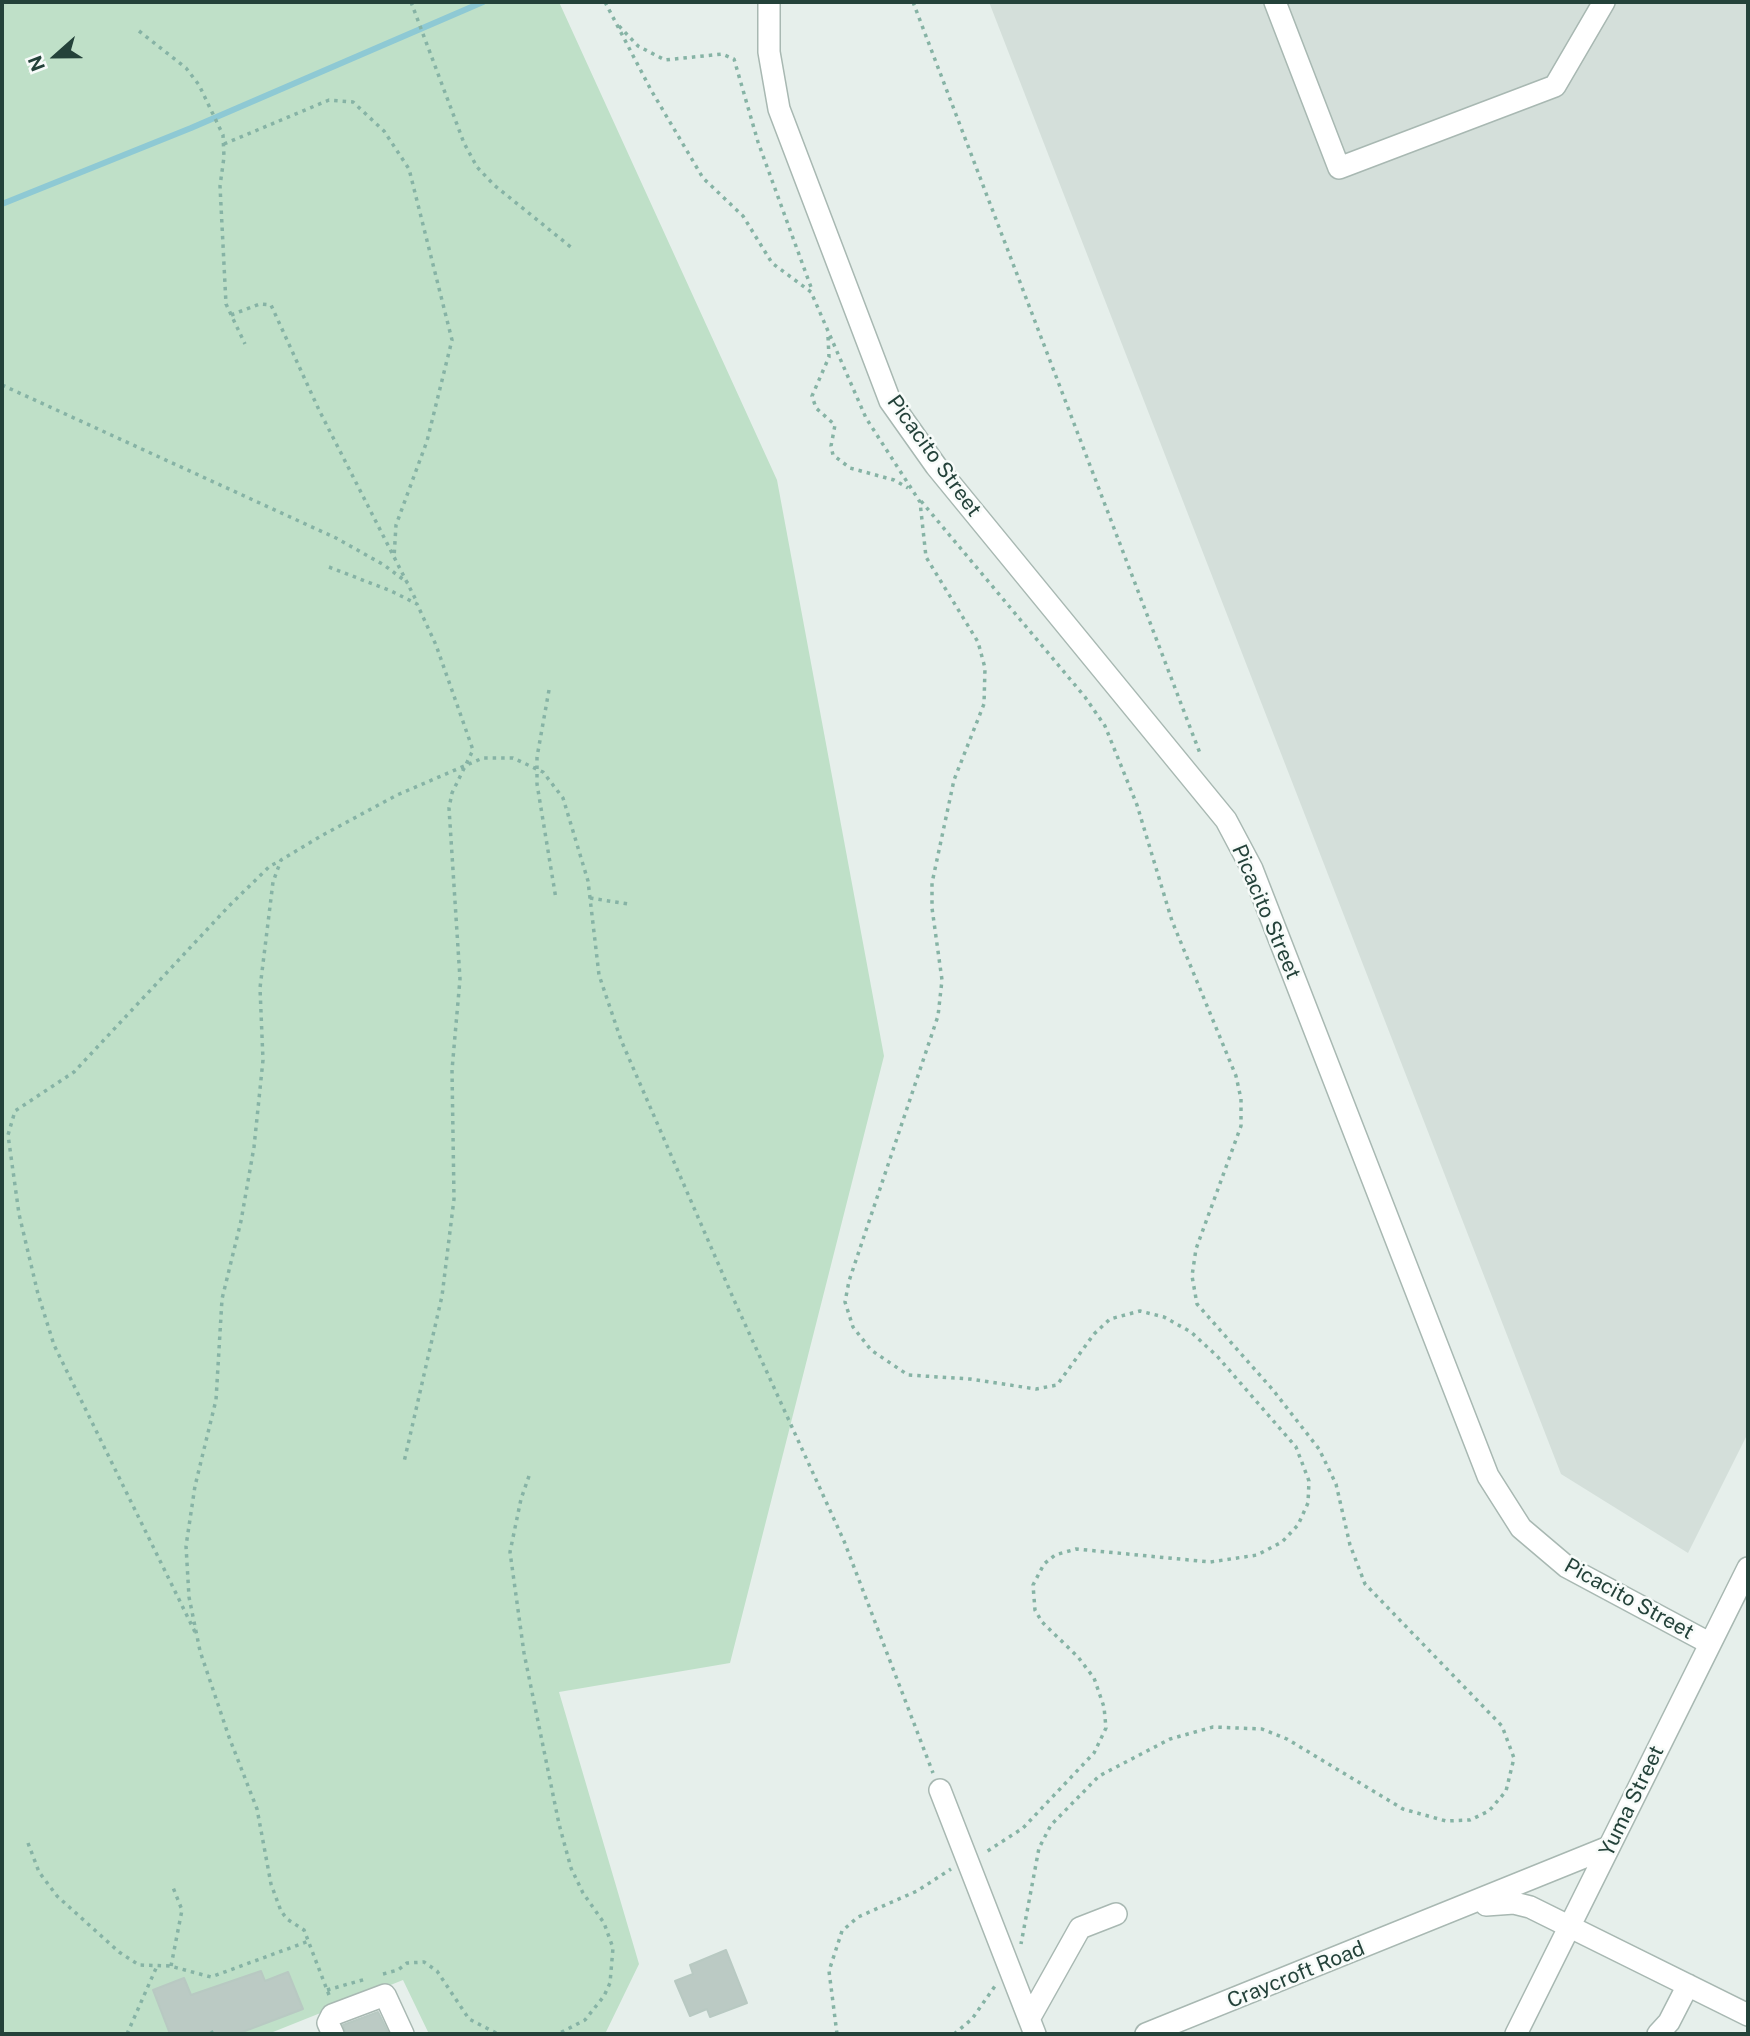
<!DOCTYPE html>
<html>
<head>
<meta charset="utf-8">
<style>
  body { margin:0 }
  #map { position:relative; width:1750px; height:2036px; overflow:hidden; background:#e6efeb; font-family:"Public Sans",sans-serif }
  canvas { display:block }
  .frame { position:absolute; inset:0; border:4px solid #24423a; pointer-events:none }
  .north { position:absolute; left:21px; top:21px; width:70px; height:70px; -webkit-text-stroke:5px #f7fbf9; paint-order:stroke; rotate:249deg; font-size:19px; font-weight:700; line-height:28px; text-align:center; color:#24423a }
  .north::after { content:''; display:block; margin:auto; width:24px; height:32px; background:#24423a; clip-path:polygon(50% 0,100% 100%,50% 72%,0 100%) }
</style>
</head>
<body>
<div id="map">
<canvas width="1750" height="2036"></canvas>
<div class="frame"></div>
<div class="north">N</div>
</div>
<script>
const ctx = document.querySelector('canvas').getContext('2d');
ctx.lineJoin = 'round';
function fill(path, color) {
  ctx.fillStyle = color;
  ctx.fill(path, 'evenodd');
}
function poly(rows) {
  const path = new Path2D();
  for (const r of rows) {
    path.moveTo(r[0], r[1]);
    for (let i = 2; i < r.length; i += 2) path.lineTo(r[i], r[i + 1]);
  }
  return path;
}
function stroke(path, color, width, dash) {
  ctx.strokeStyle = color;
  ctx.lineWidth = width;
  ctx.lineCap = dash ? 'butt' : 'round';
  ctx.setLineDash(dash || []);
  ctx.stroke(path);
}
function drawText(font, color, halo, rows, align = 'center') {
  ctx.font = font + ' "Public Sans",sans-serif';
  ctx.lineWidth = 5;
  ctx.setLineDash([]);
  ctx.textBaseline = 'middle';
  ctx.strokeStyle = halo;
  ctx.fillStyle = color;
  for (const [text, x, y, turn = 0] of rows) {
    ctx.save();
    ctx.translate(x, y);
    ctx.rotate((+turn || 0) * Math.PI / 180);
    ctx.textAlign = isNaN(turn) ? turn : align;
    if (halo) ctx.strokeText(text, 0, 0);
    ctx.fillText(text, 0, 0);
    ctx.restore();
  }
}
fill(poly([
  [989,2,1748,2,1748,1433,1688,1553,1561,1474]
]), '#d4dfda');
fill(poly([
  [2,2,559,2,777,480,884,1056,730,1663,559,1692,639,1964,605,2034,429,2034,403,1980,268,2034,2,2034]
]), '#bfe0c8');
stroke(poly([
  [2,204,191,128,483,2]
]), '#8ec9d4', 6);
const building = poly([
  [726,1950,747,2003,710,2017,707,2009,690,2016,675,1981,693,1974,690,1965,726,1950],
  [261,1971,265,1981,288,1972,303,2009,237,2034,170,2034,153,1990,184,1978,191,1995,261,1971],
  [378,2012,389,2034,346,2034,343,2025,378,2012]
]);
fill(building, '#bbcac4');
stroke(building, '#b8c9c2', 2);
const minor = poly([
  [769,2,769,52,779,109,890,401,936,466,1226,820,1252,869,1488,1476,1521,1528,1567,1567,1709,1643],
  [1275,2,1339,168,1555,86,1604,2],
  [940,1790,1035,2034],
  [1486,1905,1514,1903,1530,1907,1748,2015],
  [1029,2019,1080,1928,1116,1914],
  [333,2034,328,2023,332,2015,385,1995,403,2034],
  [1146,2034,1609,1847],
  [1516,2034,1748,1568],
  [1658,2034,1669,2022,1688,1985]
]);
stroke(minor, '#a8b8b2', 24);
stroke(poly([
  [411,2,464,143,477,167,494,185,572,248],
  [605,2,651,90,703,178,743,216,772,263,811,292,866,418,920,502,926,557,978,642,985,668,984,704,954,780,932,883,932,908,942,980,938,1016,849,1281,845,1302,853,1327,871,1350,908,1375,970,1379,1036,1389,1057,1385,1094,1334,1110,1319,1140,1311,1164,1317,1191,1332,1217,1356,1296,1447,1309,1481,1308,1503,1298,1525,1282,1542,1257,1555,1210,1562,1076,1549,1055,1555,1044,1564,1033,1585,1035,1610,1042,1622,1078,1657,1094,1678,1104,1707,1106,1728,1094,1753,1023,1828,986,1852],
  [913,2,1201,756],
  [619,26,638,46,665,60,722,54,734,59,758,142,812,290],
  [139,31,186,68,199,85,223,135,224,157,220,186,226,304,245,344],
  [224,144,329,100,353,102,384,131,409,169,452,340,427,441,396,525,394,558],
  [231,315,260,304,271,305,319,410,417,602],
  [828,337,829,357,812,396,816,408,835,425,831,446,833,455,850,468,894,480,908,488],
  [2,385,336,538,384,565,408,583],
  [921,501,1085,697,1105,726,1137,805,1172,921,1236,1076,1241,1099,1241,1126,1196,1249,1192,1276,1197,1304,1273,1390,1319,1449,1336,1484,1350,1545,1365,1584,1502,1726,1514,1758,1506,1791,1489,1811,1470,1820,1446,1821,1403,1809,1287,1739,1262,1729,1213,1727,1170,1739,1099,1776,1051,1825,1039,1848,1021,1944],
  [329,567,391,591,417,604,436,645,473,750,452,793,449,808,460,979,452,1070,454,1199,442,1296,404,1462],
  [549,690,537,757,537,784,556,899],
  [590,898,628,904],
  [529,1476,521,1499,510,1552,524,1653,559,1824,571,1868,583,1893,604,1923,613,1948,610,1983,604,1996,585,2020,558,2034],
  [195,1632,54,1345,38,1294,19,1214,8,1135,15,1111,74,1072,229,906,270,866,280,861],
  [28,1843,39,1872,57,1896,119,1952,139,1965,170,1966,211,1977,309,1941],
  [171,1966,182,1910,172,1885],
  [383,1974,398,1970,407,1963,424,1962,437,1971,469,2019,498,2034],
  [327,1990,366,1979],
  [329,1995,304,1930,287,1919,281,1911,271,1884,257,1809,229,1737,200,1651,189,1597,186,1546,195,1486,216,1400,222,1299,241,1221,254,1147,263,1060,260,988,273,882,281,860,321,836,397,795,483,758,513,758,543,772,563,798,588,881,599,975,621,1040,734,1300,844,1541,933,1773],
  [211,2031,213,2034],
  [127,2034,157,1966],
  [837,2034,829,1971,842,1931,858,1917,917,1891,951,1869],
  [954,2034,972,2019,995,1986]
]), '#86b3a5', 3.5, [3.5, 5]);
stroke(minor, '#fff', 21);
drawText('21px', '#24423a', '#f7fbf9', [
  ["Picacito Street",934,456,54],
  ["Picacito Street",1266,912,67],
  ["Picacito Street",1629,1599,29],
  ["Yuma Street",1632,1801,-64],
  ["Craycroft Road",1296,1975,-22]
]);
</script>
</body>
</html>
